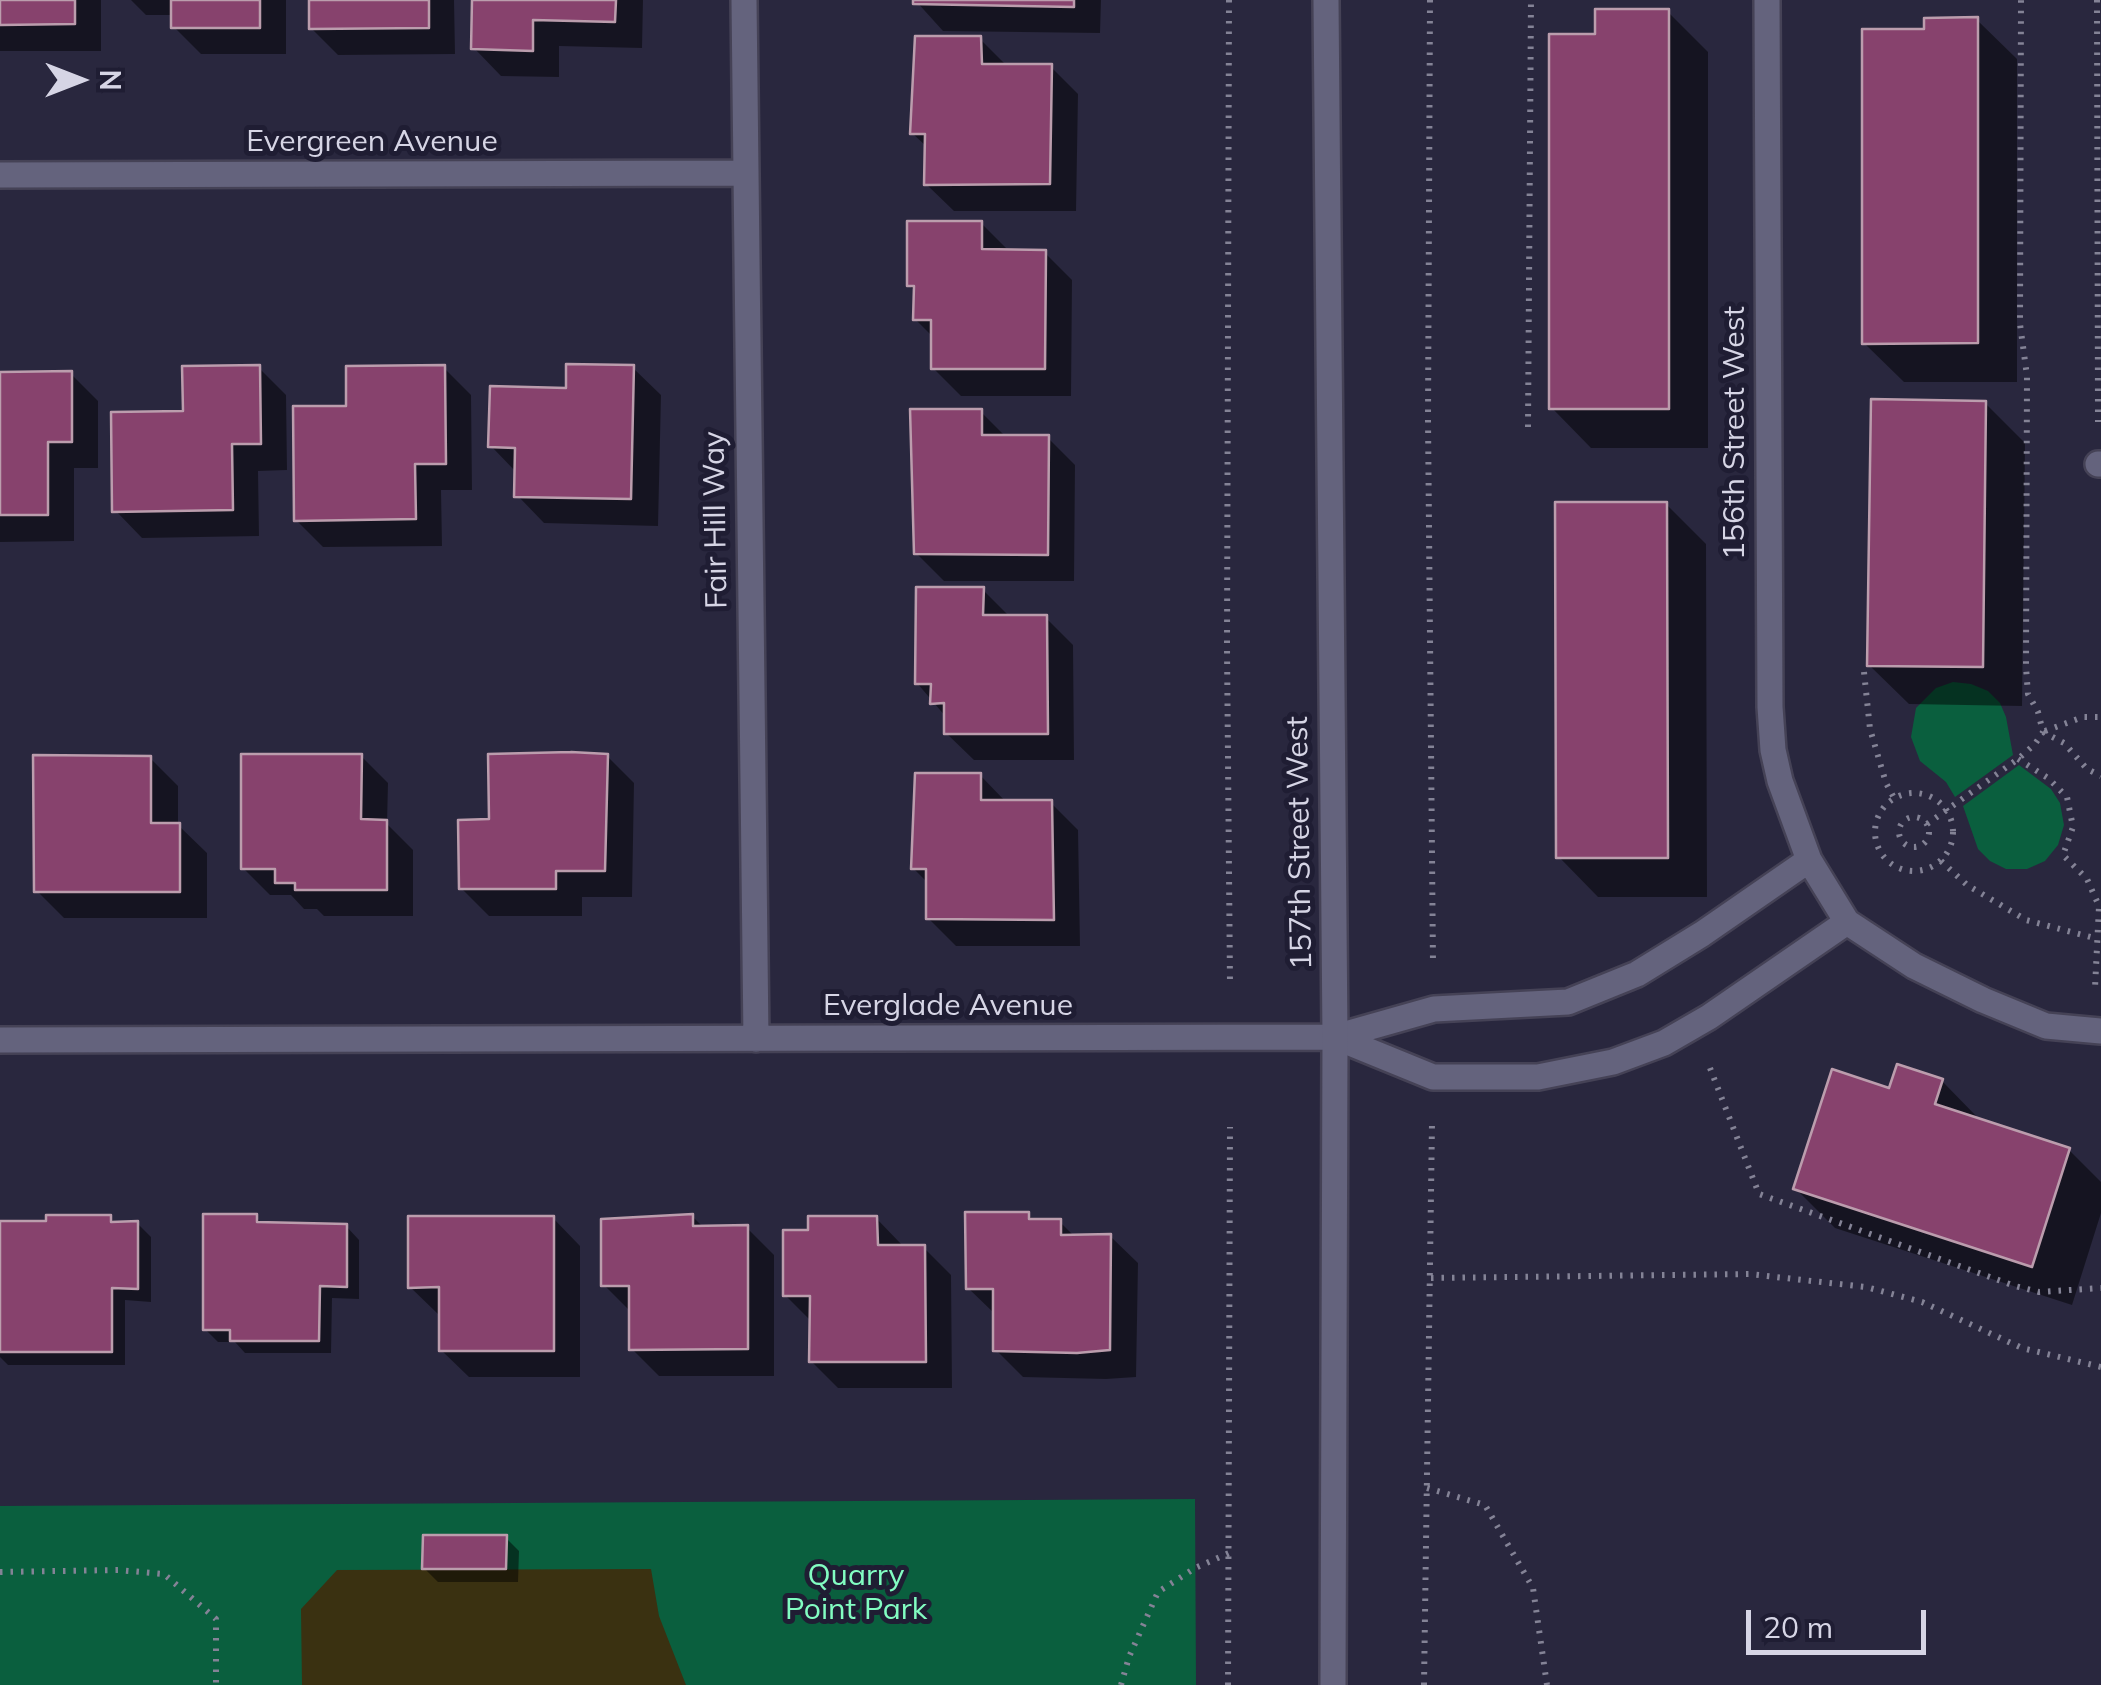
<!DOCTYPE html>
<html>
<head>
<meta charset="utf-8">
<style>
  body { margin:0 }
  #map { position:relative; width:2101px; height:1685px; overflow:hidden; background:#29273e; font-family:Mulish,sans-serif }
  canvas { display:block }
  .north { position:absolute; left:30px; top:30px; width:100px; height:100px; -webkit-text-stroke:8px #1f1d33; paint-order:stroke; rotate:90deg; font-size:28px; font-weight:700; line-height:40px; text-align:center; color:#d6d5e5 }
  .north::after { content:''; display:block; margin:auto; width:35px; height:45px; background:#d6d5e5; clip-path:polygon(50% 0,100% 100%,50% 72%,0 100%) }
  .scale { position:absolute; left:1746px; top:1610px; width:180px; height:45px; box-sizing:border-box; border:5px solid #d6d5e5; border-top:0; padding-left:12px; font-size:30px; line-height:35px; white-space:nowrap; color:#d6d5e5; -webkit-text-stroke:8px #1f1d33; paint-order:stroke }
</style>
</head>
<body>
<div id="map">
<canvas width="2101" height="1685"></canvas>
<div class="north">N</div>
<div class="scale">20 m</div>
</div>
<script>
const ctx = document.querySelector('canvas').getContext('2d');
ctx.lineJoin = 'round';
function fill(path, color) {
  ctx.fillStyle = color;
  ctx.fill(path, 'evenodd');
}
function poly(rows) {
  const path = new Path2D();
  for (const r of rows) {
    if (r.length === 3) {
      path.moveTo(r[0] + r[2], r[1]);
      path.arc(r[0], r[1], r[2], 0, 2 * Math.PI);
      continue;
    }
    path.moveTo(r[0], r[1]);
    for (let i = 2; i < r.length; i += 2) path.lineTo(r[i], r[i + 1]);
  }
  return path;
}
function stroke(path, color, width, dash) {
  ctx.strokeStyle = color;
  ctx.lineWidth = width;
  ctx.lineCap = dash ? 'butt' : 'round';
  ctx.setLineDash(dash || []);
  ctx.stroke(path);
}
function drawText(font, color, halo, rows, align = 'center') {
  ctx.font = font + ' Mulish,sans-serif';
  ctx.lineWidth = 10;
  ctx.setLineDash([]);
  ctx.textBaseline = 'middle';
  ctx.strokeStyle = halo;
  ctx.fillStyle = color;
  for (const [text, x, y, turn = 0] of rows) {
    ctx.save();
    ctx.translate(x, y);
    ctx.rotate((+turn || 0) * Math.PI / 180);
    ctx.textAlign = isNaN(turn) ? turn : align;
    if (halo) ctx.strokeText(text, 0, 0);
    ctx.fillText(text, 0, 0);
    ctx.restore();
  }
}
fill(poly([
  [1953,682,1971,684,1988,691,2000,703,2006,717,2013,755,1955,797,1946,782,1920,761,1911,737,1916,708,1936,688],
  [2019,765,2051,789,2060,803,2064,825,2058,845,2045,861,2027,869,2006,869,1990,861,1978,849,1963,806],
  [1195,1499,1196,1685,0,1685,0,1506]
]), '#0a5f3e');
fill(poly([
  [651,1569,659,1616,686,1685,302,1685,301,1609,337,1570]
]), '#3a3111');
fill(poly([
  [0,0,101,0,101,51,0,51],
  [131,0,286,0,286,54,201,54,174,27,174,15,146,15],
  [311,0,454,0,455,54,338,55,311,28],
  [475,0,643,0,642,48,559,46,559,77,501,76,474,48],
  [915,0,1101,0,1100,33,943,31],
  [1668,12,1708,52,1708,448,1591,448,1552,408,1598,36],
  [1977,20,2017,59,2017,382,1904,382,1864,343,1926,32],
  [980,39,1008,67,1051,67,1078,94,1076,211,954,211,926,184,927,147,912,133],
  [981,223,1008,250,1045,253,1072,280,1071,396,961,396,933,368,933,337,915,319,916,292,909,285],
  [259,368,286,395,287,470,258,471,259,536,142,538,115,510,186,413],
  [444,368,471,395,472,490,441,490,442,546,323,547,296,520,348,408],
  [633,368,661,395,658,526,544,523,517,495,517,473,491,446,569,390],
  [71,374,98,401,98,468,74,468,74,541,0,542,0,375],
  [1985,403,2025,443,2022,706,1909,704,1869,665],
  [981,412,1007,438,1048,438,1075,465,1074,581,944,581,916,553],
  [1666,504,1706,544,1707,897,1598,897,1559,857],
  [983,590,1011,618,1046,618,1073,645,1074,760,974,760,946,733,946,717,917,683],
  [361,756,388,783,387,824,413,850,413,916,324,916,317,909,304,909,291,895,270,895,243,868],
  [607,756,634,783,632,897,582,897,582,916,489,916,461,888,492,822],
  [150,758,178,786,178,825,207,853,207,918,64,918,37,891],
  [980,775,1007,803,1051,803,1078,830,1080,946,956,946,928,918,928,883,913,868],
  [1942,1081,1981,1121,2069,1150,2101,1182,2101,1213,2072,1305,1835,1228,1795,1188,1890,1091],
  [1028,1215,1035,1221,1060,1222,1075,1237,1110,1236,1138,1263,1136,1377,1106,1379,1023,1377,996,1350,996,1315,968,1288],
  [692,1216,704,1228,747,1228,774,1255,774,1376,659,1376,632,1349,632,1313,604,1285],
  [256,1217,263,1224,346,1226,359,1240,359,1299,332,1298,331,1353,245,1353,235,1342,218,1342,205,1329],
  [110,1218,117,1224,137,1223,151,1237,151,1302,125,1300,125,1365,8,1365,0,1357,0,1223,49,1223],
  [553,1218,580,1246,580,1377,469,1377,441,1350,441,1314,438,1314,410,1287],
  [876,1218,903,1246,924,1248,951,1275,952,1388,838,1388,811,1361,812,1322,785,1295,810,1233],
  [506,1538,519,1551,518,1582,438,1582,424,1568]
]), '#0007');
const building = poly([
  [0,0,75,0,75,24,0,25,0,0],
  [171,0,260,0,260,28,171,28,171,0],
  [309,0,429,0,429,28,309,29,309,0],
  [472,0,616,0,615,22,533,20,533,51,471,49,472,0],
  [913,0,1074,0,1074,7,913,4,913,0],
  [1595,9,1669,9,1669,409,1549,409,1549,34,1595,34,1595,9],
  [1978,17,1978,343,1862,344,1862,29,1924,29,1924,18,1978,17],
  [915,36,981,36,982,64,1052,64,1050,184,924,185,925,134,910,134,915,36],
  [907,221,982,221,982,249,1046,250,1045,369,931,369,931,320,913,320,914,286,907,286,907,221],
  [566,364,634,365,631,499,514,497,515,448,488,447,490,386,566,388,566,364],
  [260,365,261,444,232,444,233,510,112,512,111,412,183,411,182,366,260,365],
  [445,365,446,464,415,464,416,519,294,521,293,406,346,406,346,366,445,365],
  [72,371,72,442,48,442,48,515,0,515,0,372,72,371],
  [1871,399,1986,401,1983,667,1867,666,1871,399],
  [910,409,982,409,982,435,1049,435,1048,555,914,554,910,409],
  [1555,502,1667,502,1668,858,1556,858,1555,502],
  [916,587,984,587,983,615,1047,615,1048,734,944,734,944,703,930,704,931,684,915,684,916,587],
  [571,752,608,754,605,871,556,871,556,889,459,889,458,820,489,819,488,754,571,752],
  [241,754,362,754,361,819,387,820,387,890,295,890,295,883,275,883,275,869,241,869,241,754],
  [33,755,151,756,151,823,180,823,180,892,34,892,33,755],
  [915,773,981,773,981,800,1052,800,1054,920,926,919,926,869,911,869,915,773],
  [1897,1064,1943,1079,1935,1104,2070,1148,2032,1267,1793,1189,1832,1069,1889,1088,1897,1064],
  [965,1212,1029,1212,1029,1219,1061,1219,1061,1235,1111,1234,1110,1350,1077,1353,993,1351,993,1289,966,1289,965,1212],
  [203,1214,257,1214,257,1222,347,1224,347,1287,320,1286,319,1341,230,1341,230,1330,203,1330,203,1214],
  [693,1214,693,1226,748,1225,748,1349,629,1350,629,1286,601,1286,601,1219,693,1214],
  [46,1215,111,1215,111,1222,138,1221,138,1289,112,1288,112,1352,0,1352,0,1221,46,1221,46,1215],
  [408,1216,554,1216,554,1351,439,1351,439,1287,408,1288,408,1216],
  [808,1216,877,1216,878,1245,925,1245,926,1362,809,1362,810,1296,783,1296,783,1230,808,1230,808,1216],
  [423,1535,507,1535,506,1569,422,1569,423,1535]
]);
fill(building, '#87426d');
stroke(building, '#bb9dad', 2.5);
const street = poly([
  [744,0,756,1039],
  [1767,0,1770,707,1773,750,1780,781,1809,860,1847,922,1914,966,1983,1000,2046,1026,2101,1031],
  [0,175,745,173],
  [2098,464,2101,464],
  [1335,1037,1434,1009,1568,1002,1637,974,1702,934,1809,860],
  [0,1040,1335,1037,1433,1077,1538,1077,1613,1062,1664,1043,1709,1017,1847,922]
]);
const secondary = poly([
  [1326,0,1335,1037,1333,1685]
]);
stroke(street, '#454256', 30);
stroke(secondary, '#454256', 30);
stroke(poly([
  [1229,0,1227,647,1230,984],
  [1430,0,1428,419,1433,964],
  [2097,0,2098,422],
  [1528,427,1531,0],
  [1864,672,1870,729,1886,783,1894,798],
  [2045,731,2083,717,2101,717],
  [2043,732,2064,743,2087,769,2101,776],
  [2018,759,2048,778,2067,797,2073,827,2063,855,2087,879,2099,906,2095,988],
  [1914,832,39],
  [1914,832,15],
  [1927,824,2018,759,2035,744,2043,732,2038,712,2028,694,2026,667,2027,376,2020,324,2021,0],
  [1941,861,1967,885,2026,920,2098,939],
  [1710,1068,1759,1194,2015,1286,2039,1292,2101,1288],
  [1431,1278,1749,1274,1866,1287,1922,1302,2022,1348,2101,1367],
  [1427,1488,1485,1505,1533,1588,1547,1685],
  [0,1572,118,1570,164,1574,216,1619,216,1685],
  [1121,1685,1129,1657,1158,1592,1195,1568,1229,1553],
  [1228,1685,1230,1127],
  [1424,1685,1432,1123]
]), '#848396', 6, [2.5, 8]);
stroke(street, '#64637d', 25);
stroke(secondary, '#64637d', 25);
drawText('30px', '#d6d5e5', '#1f1d33', [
  ["Evergreen Avenue",372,142],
  ["156th Street West",1735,433,-90],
  ["Fair Hill Way",716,520,-91],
  ["157th Street West",1300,843,-91],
  ["Everglade Avenue",948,1006]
]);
drawText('30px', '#82fdc2', '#1f1d33', [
  ["Quarry",856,1576],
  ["Point Park",856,1610]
]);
</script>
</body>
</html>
